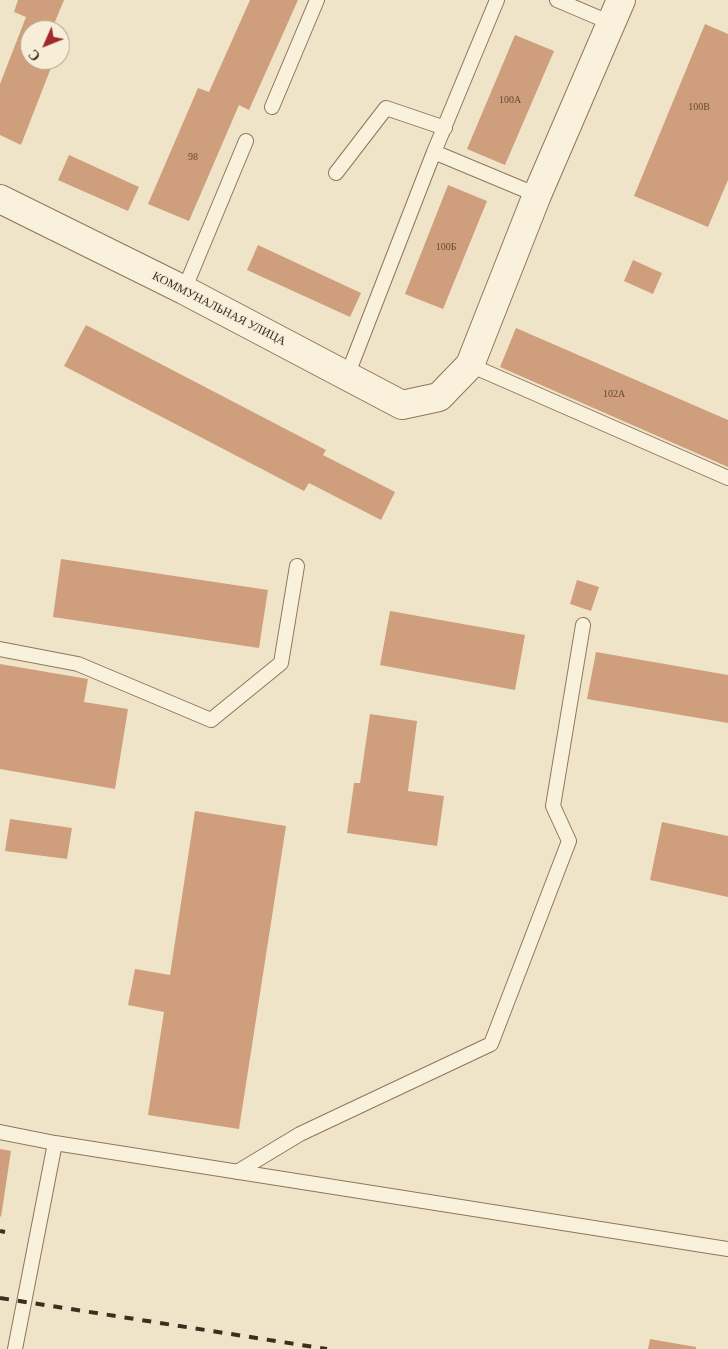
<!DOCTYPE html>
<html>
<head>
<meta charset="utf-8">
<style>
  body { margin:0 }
  #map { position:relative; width:728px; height:1349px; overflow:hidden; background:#f0e4c8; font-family:"Times New Roman",serif }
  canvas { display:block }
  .north { position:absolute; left:20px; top:20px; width:50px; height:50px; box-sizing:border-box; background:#f7eed8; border:1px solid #ada18e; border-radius:50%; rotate:226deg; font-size:14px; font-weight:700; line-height:20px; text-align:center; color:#3d2e20 }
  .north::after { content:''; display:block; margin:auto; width:18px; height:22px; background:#9e2a2b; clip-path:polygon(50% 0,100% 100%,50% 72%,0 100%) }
</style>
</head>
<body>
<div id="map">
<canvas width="728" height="1349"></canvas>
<div class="north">С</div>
</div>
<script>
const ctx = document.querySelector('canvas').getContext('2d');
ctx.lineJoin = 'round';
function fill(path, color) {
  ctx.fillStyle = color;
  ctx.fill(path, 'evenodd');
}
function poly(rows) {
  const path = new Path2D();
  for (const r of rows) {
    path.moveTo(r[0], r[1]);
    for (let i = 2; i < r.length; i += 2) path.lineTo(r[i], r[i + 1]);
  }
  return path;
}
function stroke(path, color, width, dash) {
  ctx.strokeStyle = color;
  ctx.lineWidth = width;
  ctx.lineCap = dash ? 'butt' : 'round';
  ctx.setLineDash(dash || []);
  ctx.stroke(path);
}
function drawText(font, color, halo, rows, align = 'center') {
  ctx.font = font + ' "Times New Roman",serif';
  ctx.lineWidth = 4;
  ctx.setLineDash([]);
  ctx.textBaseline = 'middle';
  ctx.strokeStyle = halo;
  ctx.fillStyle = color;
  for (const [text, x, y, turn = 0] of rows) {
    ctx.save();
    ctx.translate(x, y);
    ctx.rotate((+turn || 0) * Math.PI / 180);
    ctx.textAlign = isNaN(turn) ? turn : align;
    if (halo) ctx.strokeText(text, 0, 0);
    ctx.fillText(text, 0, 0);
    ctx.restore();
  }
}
fill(poly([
  [18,0,64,0,52,29,55,30,30,30,30,60,54,60,21,145,0,135,0,84,26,17,14,12],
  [250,0,298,0,249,110,239,105,189,221,148,204,198,88,209,92],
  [705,24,728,34,728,180,708,227,634,196],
  [515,35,554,51,505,165,467,149],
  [69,155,139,187,128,211,58,180],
  [448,185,487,201,443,309,405,294],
  [258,245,361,293,350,317,247,270],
  [633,260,662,273,653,294,624,281],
  [86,325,326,450,323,455,395,492,381,520,309,483,304,491,64,366],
  [516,328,728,420,728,467,500,367],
  [61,559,268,590,259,648,53,617],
  [577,580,599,587,591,611,570,604],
  [390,611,525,635,515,690,380,665],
  [596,652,728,675,728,723,587,699],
  [0,664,88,679,84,702,128,709,115,789,0,769],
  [370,714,417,721,408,791,444,796,437,846,347,833,354,783,360,783],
  [195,811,286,826,239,1129,148,1115,164,1012,128,1005,135,969,170,975],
  [10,819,72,828,67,859,5,851],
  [662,822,728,836,728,897,650,880],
  [0,1149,11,1151,1,1217,0,1216],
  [650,1339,696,1347,696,1349,648,1349]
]), '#cf9f7d');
const lane = poly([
  [557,0,611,23],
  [272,107,317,0],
  [434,152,537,195],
  [336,173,386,108,445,128],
  [184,290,246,141],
  [470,365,728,478],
  [347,376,434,152,497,0],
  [0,649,78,664,211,720,281,663,297,566],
  [0,1132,55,1143,728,1249],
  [237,1172,300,1134,491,1044,569,841,553,806,583,625],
  [15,1349,55,1143]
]);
const street = poly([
  [0,199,184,290,402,405,439,397,470,365,537,195,621,0]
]);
stroke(lane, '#8d765c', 16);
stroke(street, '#8d765c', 30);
stroke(lane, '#faf1dc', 14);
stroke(street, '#faf1dc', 28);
stroke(poly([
  [0,1231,5,1232],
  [0,1298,327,1349]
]), '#3d2e20', 4, [9, 9]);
drawText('10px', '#624a37', null, [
  ["100А",510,100],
  ["100В",699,107],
  ["98",193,157],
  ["100Б",446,247],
  ["102А",614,394]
]);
drawText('12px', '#3d2e20', '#f7eed8', [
  ["КОММУНАЛЬНАЯ УЛИЦА",219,309,27]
]);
</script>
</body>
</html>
